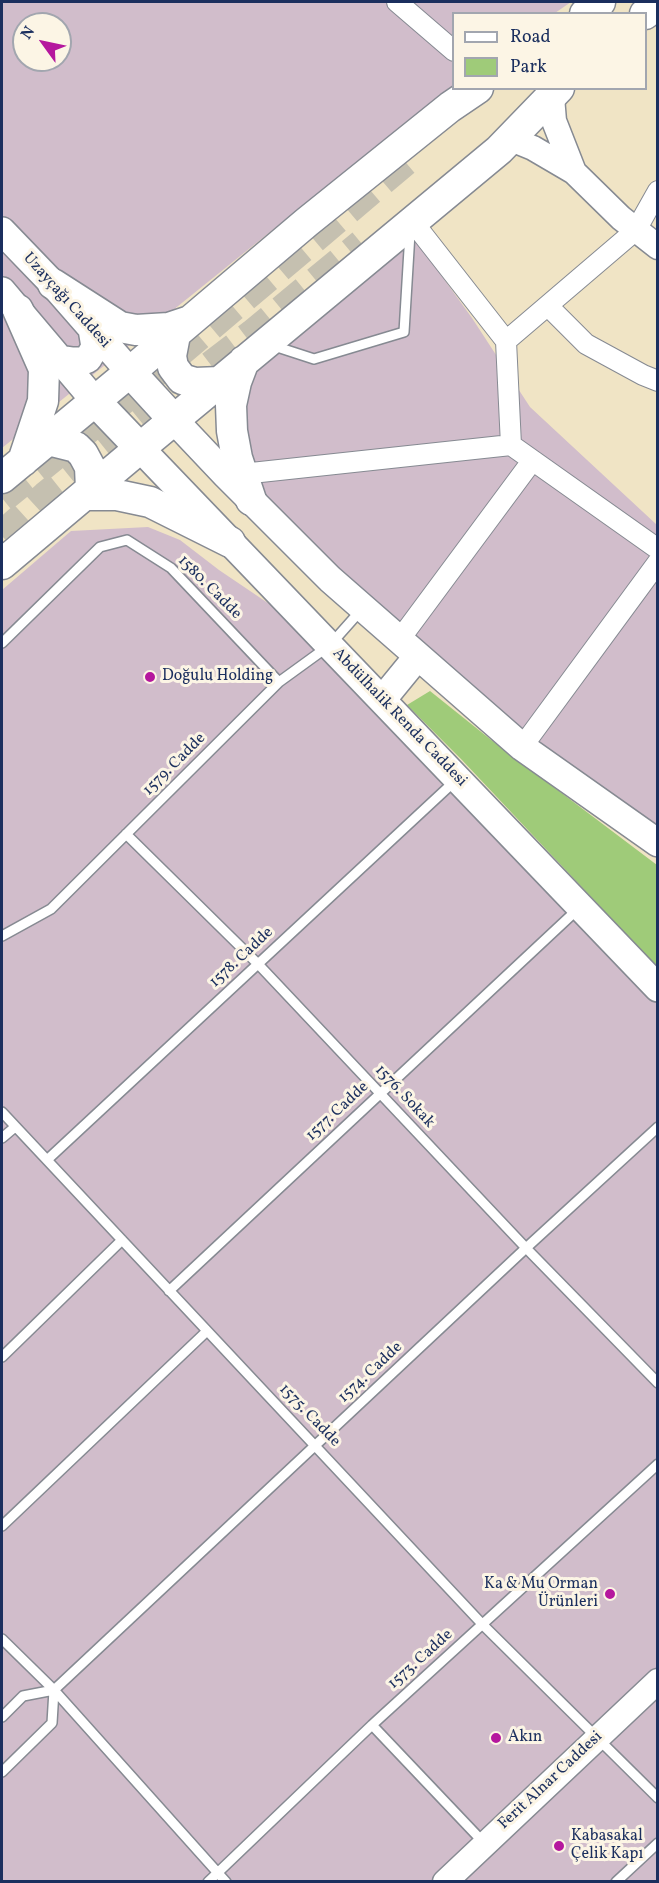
<!DOCTYPE html>
<html>
<head>
<meta charset="utf-8">
<style>
  body { margin:0 }
  #map { position:relative; width:659px; height:1883px; overflow:hidden; background:#f0e4c5; font-family:Vollkorn,serif }
  canvas { display:block }
  .frame { position:absolute; inset:0; border:3px solid #1b2f5e; pointer-events:none }
  .legend { position:absolute; left:452px; top:12px; width:195px; height:78px; box-sizing:border-box; background:#fcf5e5; border:2px solid #a2a6af; margin:0; padding:8px 10px; list-style:none; font-size:18px; color:#1b2f5e }
  .legend li { display:flex; align-items:center; gap:12px; height:30px }
  .legend b { width:30px; border:2px solid #a2a6af }
  .north { position:absolute; left:12px; top:12px; width:60px; height:60px; box-sizing:border-box; background:#fcf5e5; border:2px solid #a2a6af; border-radius:50%; rotate:303deg; font-size:16px; font-weight:700; line-height:24px; text-align:center; color:#1b2f5e }
  .north::after { content:''; display:block; margin:auto; width:21px; height:27px; background:#b5179e; clip-path:polygon(50% 0,100% 100%,50% 72%,0 100%) }
</style>
</head>
<body>
<div id="map">
<canvas width="659" height="1883"></canvas>
<div class="frame"></div>
<ul class="legend">
<li><b style="height:8px;background:#fff"></b>Road</li>
<li><b style="height:16px;background:#9fcb79"></b>Park</li>
</ul>
<div class="north">N</div>
</div>
<script>
const ctx = document.querySelector('canvas').getContext('2d');
ctx.lineJoin = 'round';
function fill(path, color) {
  ctx.fillStyle = color;
  ctx.fill(path, 'evenodd');
}
function poly(rows) {
  const path = new Path2D();
  for (const r of rows) {
    path.moveTo(r[0], r[1]);
    for (let i = 2; i < r.length; i += 2) path.lineTo(r[i], r[i + 1]);
  }
  return path;
}
function stroke(path, color, width, dash) {
  ctx.strokeStyle = color;
  ctx.lineWidth = width;
  ctx.lineCap = dash ? 'butt' : 'round';
  ctx.setLineDash(dash || []);
  ctx.stroke(path);
}
function drawText(font, color, halo, rows, align = 'center') {
  ctx.font = font + ' Vollkorn,serif';
  ctx.lineWidth = 6;
  ctx.setLineDash([]);
  ctx.textBaseline = 'middle';
  ctx.strokeStyle = halo;
  ctx.fillStyle = color;
  for (const [text, x, y, turn = 0] of rows) {
    ctx.save();
    ctx.translate(x, y);
    ctx.rotate((+turn || 0) * Math.PI / 180);
    ctx.textAlign = isNaN(turn) ? turn : align;
    if (halo) ctx.strokeText(text, 0, 0);
    ctx.fillText(text, 0, 0);
    ctx.restore();
  }
}
fill(poly([
  [2,2,571,2,555,13,454,14,455,89,358,161,2,448],
  [24,24,60,24,60,60,24,60],
  [402,221,472,318,530,407,657,525,657,858,340,588,265,493,247,456,244,405,260,347,309,288],
  [148,527,180,540,219,570,330,645,657,988,657,1881,2,1882,2,590,71,531]
]), '#d1bdcb');
fill(poly([
  [430,691,490,739,657,865,657,967,462,760,407,705]
]), '#9fcb79');
stroke(poly([
  [2,498,106,414,411,156],
  [2,536,46,496,157,407,253,334,362,244]
]), '#c5c0b0', 30, [30, 15]);
const service = poly([
  [271,345,314,359,404,332,410,233],
  [2,643,100,547,127,540,171,568,279,682],
  [126,834,258,964,526,1248,658,1383],
  [2,936,51,909,279,682,330,645,362,609],
  [2,1112,483,1625,658,1798],
  [2,1138,15,1127],
  [47,1160,456,780],
  [169,1291,579,908],
  [2,1357,122,1240],
  [2,1526,207,1331],
  [2,1639,54,1690,226,1882],
  [54,1690,526,1248,658,1127],
  [2,1717,23,1696,54,1690],
  [372,1725,485,1844],
  [2,1772,52,1723,54,1690],
  [208,1882,372,1725,658,1464],
  [616,1882,658,1843]
]);
const minor = poly([
  [397,2,454,51],
  [413,222,506,341,636,230,658,191],
  [548,306,586,344,643,375,658,381],
  [506,341,511,445,658,549],
  [242,474,511,445],
  [400,639,532,461],
  [522,747,658,562]
]);
const tertiary = poly([
  [552,97,554,121,574,172],
  [511,139,533,148,574,172,621,218,658,247],
  [445,1882,658,1681]
]);
const secondary = poly([
  [2,231,53,284,130,372],
  [2,291,95,401],
  [59,359,73,361,83,361,88,359,95,347,92,329],
  [174,420,226,475,330,579,522,747,658,843],
  [140,448,658,988],
  [382,700,418,656]
]);
const primary = poly([
  [585,14,600,2],
  [645,14,658,3],
  [53,284,120,327,136,330,169,328,187,322],
  [18,310,44,369,43,401,23,461],
  [175,335,171,356,173,367,182,379,195,383,220,382],
  [244,361,236,382,231,405,232,431,237,458,251,500],
  [130,372,307,222,450,107,478,88],
  [95,401,140,448,499,150,559,88],
  [48,440,76,447,83,454,90,467,91,489],
  [2,478,130,372,174,420],
  [84,495,117,495,150,502,230,542],
  [2,564,140,448]
]);
stroke(service, '#868a92', 12);
stroke(minor, '#868a92', 22);
stroke(tertiary, '#868a92', 27);
stroke(secondary, '#868a92', 30);
stroke(primary, '#868a92', 33);
stroke(service, '#fff', 9);
stroke(minor, '#fff', 20);
stroke(tertiary, '#fff', 24);
stroke(secondary, '#fff', 27);
stroke(primary, '#fff', 30);
for (const [x, y, r, color] of [
  [150,677,6,"#b5179e"],
  [610,1594,6,"#b5179e"],
  [496,1738,6,"#b5179e"],
  [559,1846,6,"#b5179e"]
]) {
  const dot = new Path2D();
  dot.arc(x, y, r, 0, 2 * Math.PI);
  ctx.fillStyle = color;
  ctx.fill(dot);
  stroke(dot, '#fcf5e5', 2);
}
drawText('16px', '#1b2f5e', '#fcf5e5', [
  ["Uzayçağı Caddesi",66,301,48],
  ["1580. Cadde",209,588,45],
  ["Abdülhalik Renda Caddesi",399,718,46],
  ["1579. Cadde",175,765,-45],
  ["1578. Cadde",242,958,-43],
  ["1576. Sokak",404,1097,47],
  ["1577. Cadde",338,1112,-43],
  ["1574. Cadde",371,1373,-43],
  ["1575. Cadde",309,1416,46],
  ["1573. Cadde",421,1660,-42],
  ["Ferit Alnar Caddesi",551,1781,-43]
]);
drawText('16px', '#1b2f5e', '#fcf5e5', [
  ["Doğulu Holding",162,677],
  ["Ka & Mu Orman",598,1585,"right"],
  ["Ürünleri",598,1603,"right"],
  ["Akın",508,1738],
  ["Kabasakal",571,1837],
  ["Çelik Kapı",571,1855]
], 'left');
</script>
</body>
</html>
